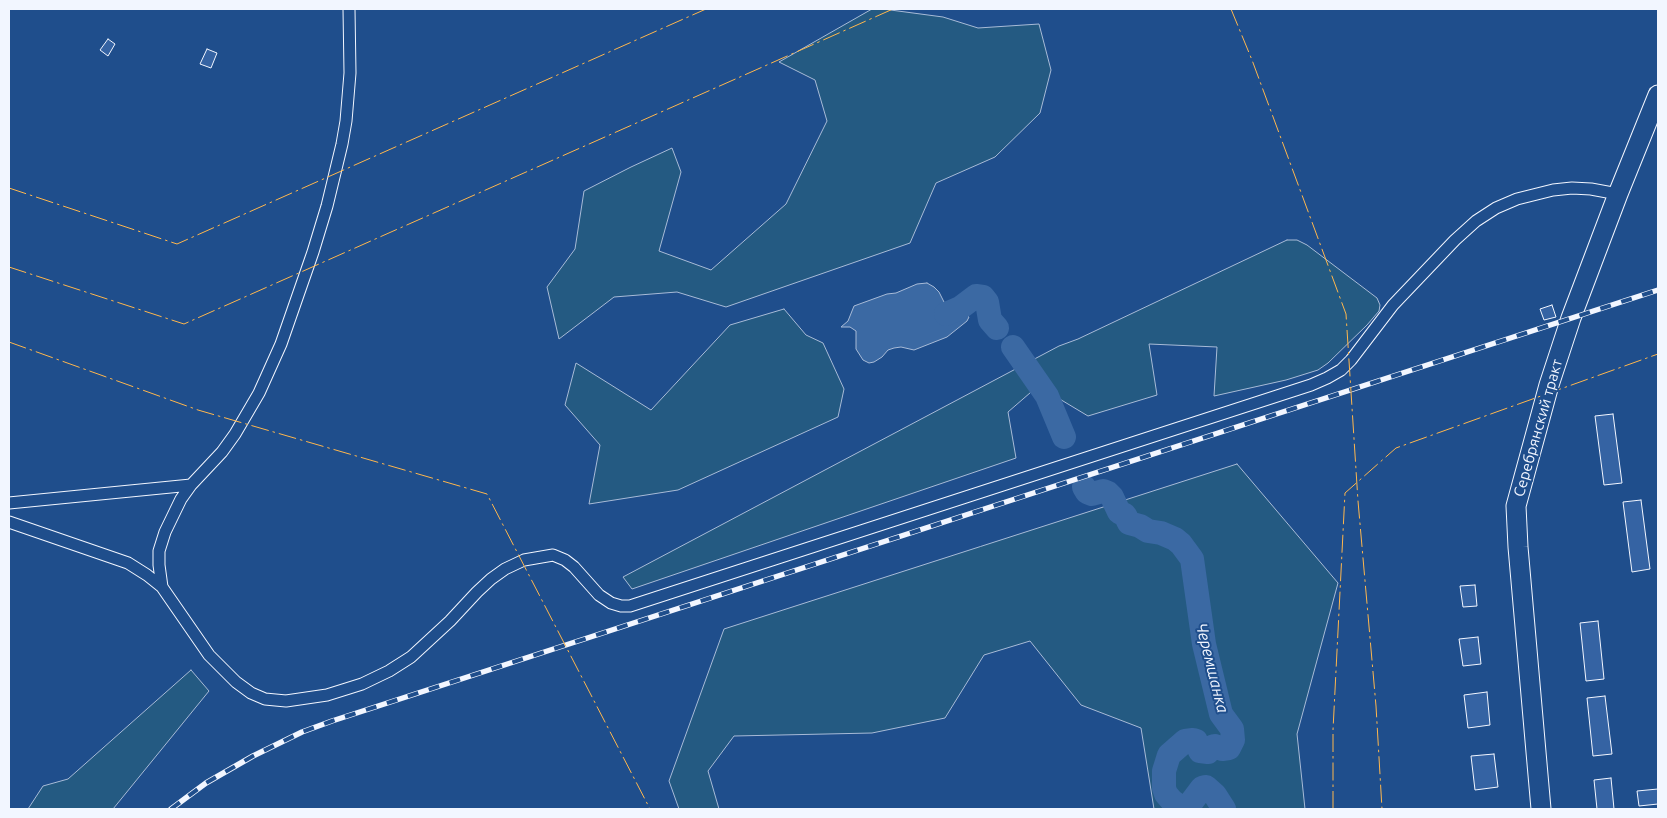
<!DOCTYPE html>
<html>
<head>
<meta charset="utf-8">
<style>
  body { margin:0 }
  #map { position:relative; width:1667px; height:818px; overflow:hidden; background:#1f4e8c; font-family:Ubuntu,sans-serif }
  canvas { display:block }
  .frame { position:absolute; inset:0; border:10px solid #f2f6ff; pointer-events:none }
</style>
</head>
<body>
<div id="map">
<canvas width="1667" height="818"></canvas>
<div class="frame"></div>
</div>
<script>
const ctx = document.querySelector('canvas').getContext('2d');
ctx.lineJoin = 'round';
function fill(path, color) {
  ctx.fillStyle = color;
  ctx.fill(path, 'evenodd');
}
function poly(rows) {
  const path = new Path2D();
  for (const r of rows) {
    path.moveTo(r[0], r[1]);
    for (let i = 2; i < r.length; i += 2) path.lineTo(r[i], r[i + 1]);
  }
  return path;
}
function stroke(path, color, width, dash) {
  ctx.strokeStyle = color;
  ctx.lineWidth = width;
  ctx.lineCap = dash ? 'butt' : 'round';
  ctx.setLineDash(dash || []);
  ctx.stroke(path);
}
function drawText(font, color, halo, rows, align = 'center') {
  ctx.font = font + ' Ubuntu,sans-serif';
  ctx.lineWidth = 4;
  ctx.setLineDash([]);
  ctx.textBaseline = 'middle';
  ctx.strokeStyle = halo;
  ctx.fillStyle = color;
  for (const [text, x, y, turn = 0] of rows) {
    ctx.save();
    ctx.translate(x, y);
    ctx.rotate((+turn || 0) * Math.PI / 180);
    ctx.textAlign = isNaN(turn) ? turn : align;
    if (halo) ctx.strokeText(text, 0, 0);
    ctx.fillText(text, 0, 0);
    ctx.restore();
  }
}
const green = poly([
  [872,9,883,9,943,17,978,28,1039,24,1051,70,1040,113,995,157,936,183,910,243,726,307,677,292,614,297,559,339,547,287,575,249,584,191,631,167,672,148,681,172,659,251,711,270,786,204,827,121,815,80,779,62,872,9],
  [1287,240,1297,240,1307,245,1377,298,1380,305,1379,311,1367,325,1328,363,1318,370,1286,380,1214,396,1217,347,1149,344,1157,395,1088,416,1038,386,1008,412,1016,458,632,589,623,577,1059,346,1078,339,1287,240],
  [784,309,806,335,823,343,844,389,838,417,678,490,589,504,600,445,565,405,576,363,651,410,730,325,784,309],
  [1237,464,1338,583,1297,734,1305,809,1154,809,1141,728,1081,705,1030,641,984,655,945,718,872,733,734,736,708,771,719,809,679,809,669,781,724,629,1237,464],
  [191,670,209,691,113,809,28,809,43,786,68,779,191,670]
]);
fill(green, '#245a82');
stroke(green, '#a8bbd7', 1);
const water = poly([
  [927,283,934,287,939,292,945,304,958,305,969,317,967,321,947,337,914,350,901,347,894,348,888,350,882,357,874,362,869,363,863,360,856,349,856,331,850,327,841,327,848,321,854,306,887,294,896,293,917,284,927,283]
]);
fill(water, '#3b69a3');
stroke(water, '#a8bbd7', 1);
stroke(poly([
  [946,314,960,308,976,296,983,297,987,302,990,320,997,328],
  [1013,347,1047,396,1064,437],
  [1084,487,1087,492,1092,494,1103,491,1108,493,1112,497,1119,512,1125,515,1129,523,1140,526,1148,531,1161,533,1175,539,1181,544,1192,559,1204,644,1221,714,1232,729,1233,740,1229,748,1222,749,1215,746,1212,747,1208,752,1200,751,1196,741,1193,740,1185,741,1169,755,1164,771,1164,788,1166,794,1172,801,1179,806,1184,806,1190,804,1202,788,1206,787,1215,795,1224,809]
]), '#3b69a3', 24);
const building = poly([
  [108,39,115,44,108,56,100,50,108,39],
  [207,49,217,53,211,68,200,64,207,49],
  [1552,305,1556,317,1544,320,1540,309,1552,305],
  [1613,414,1622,483,1604,485,1595,416,1613,414],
  [1641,500,1650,569,1632,572,1623,502,1641,500],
  [1475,585,1477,606,1463,607,1460,586,1475,585],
  [1598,621,1604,679,1586,681,1580,623,1598,621],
  [1478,637,1481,664,1463,666,1459,639,1478,637],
  [1487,692,1490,725,1468,728,1464,695,1487,692],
  [1605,696,1612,754,1593,756,1587,698,1605,696],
  [1494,754,1498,787,1475,790,1471,756,1494,754],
  [1611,778,1614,809,1597,809,1594,780,1611,778],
  [1658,789,1658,804,1639,806,1637,791,1658,789]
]);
fill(building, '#3563a3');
stroke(building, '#f2f6ff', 1);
const minor = poly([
  [9,503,191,485],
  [9,522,128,563,147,575,162,587,209,655,236,682,251,693,265,699,286,701,327,695,362,684,389,671,411,657,450,621,477,592,491,579,505,569,524,560,553,555,565,560,574,567,599,595,611,603,621,606,630,606,1311,385,1327,378,1341,370,1351,360,1393,305,1455,240,1476,221,1496,208,1517,199,1553,190,1572,188,1591,189,1618,194],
  [162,587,159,565,159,551,165,532,181,499,191,485,222,452,235,434,259,393,281,344,313,252,327,206,342,144,346,121,350,73,349,9]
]);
const primary = poly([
  [1541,809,1518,547,1516,506,1549,385,1571,318,1618,194,1658,95]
]);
stroke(minor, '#f2f6ff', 13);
stroke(primary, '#f2f6ff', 21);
stroke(minor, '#1f4e8c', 11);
stroke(primary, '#1f4e8c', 19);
const rail = poly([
  [171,809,206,783,253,756,302,732,332,721,1658,290]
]);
stroke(rail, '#f2f6ff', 5.5);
stroke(rail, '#1f4e8c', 4, [11]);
stroke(poly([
  [1231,9,1252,60,1346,314,1358,501,1376,706,1382,809],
  [9,188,177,244,706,9],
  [9,267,184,324,893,9],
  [9,342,198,410,487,494,650,809],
  [1333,809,1333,730,1345,493,1396,448,1658,354]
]), '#ffb74d', 1, [18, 4, 2.5, 4]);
drawText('15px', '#f2f6ff', '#1f4e8c', [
  ["Серебрянский тракт",1538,428,-74]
]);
drawText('italic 16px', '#f2f6ff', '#1f4e8c', [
  ["Черемшанка",1212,668,76]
]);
</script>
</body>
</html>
